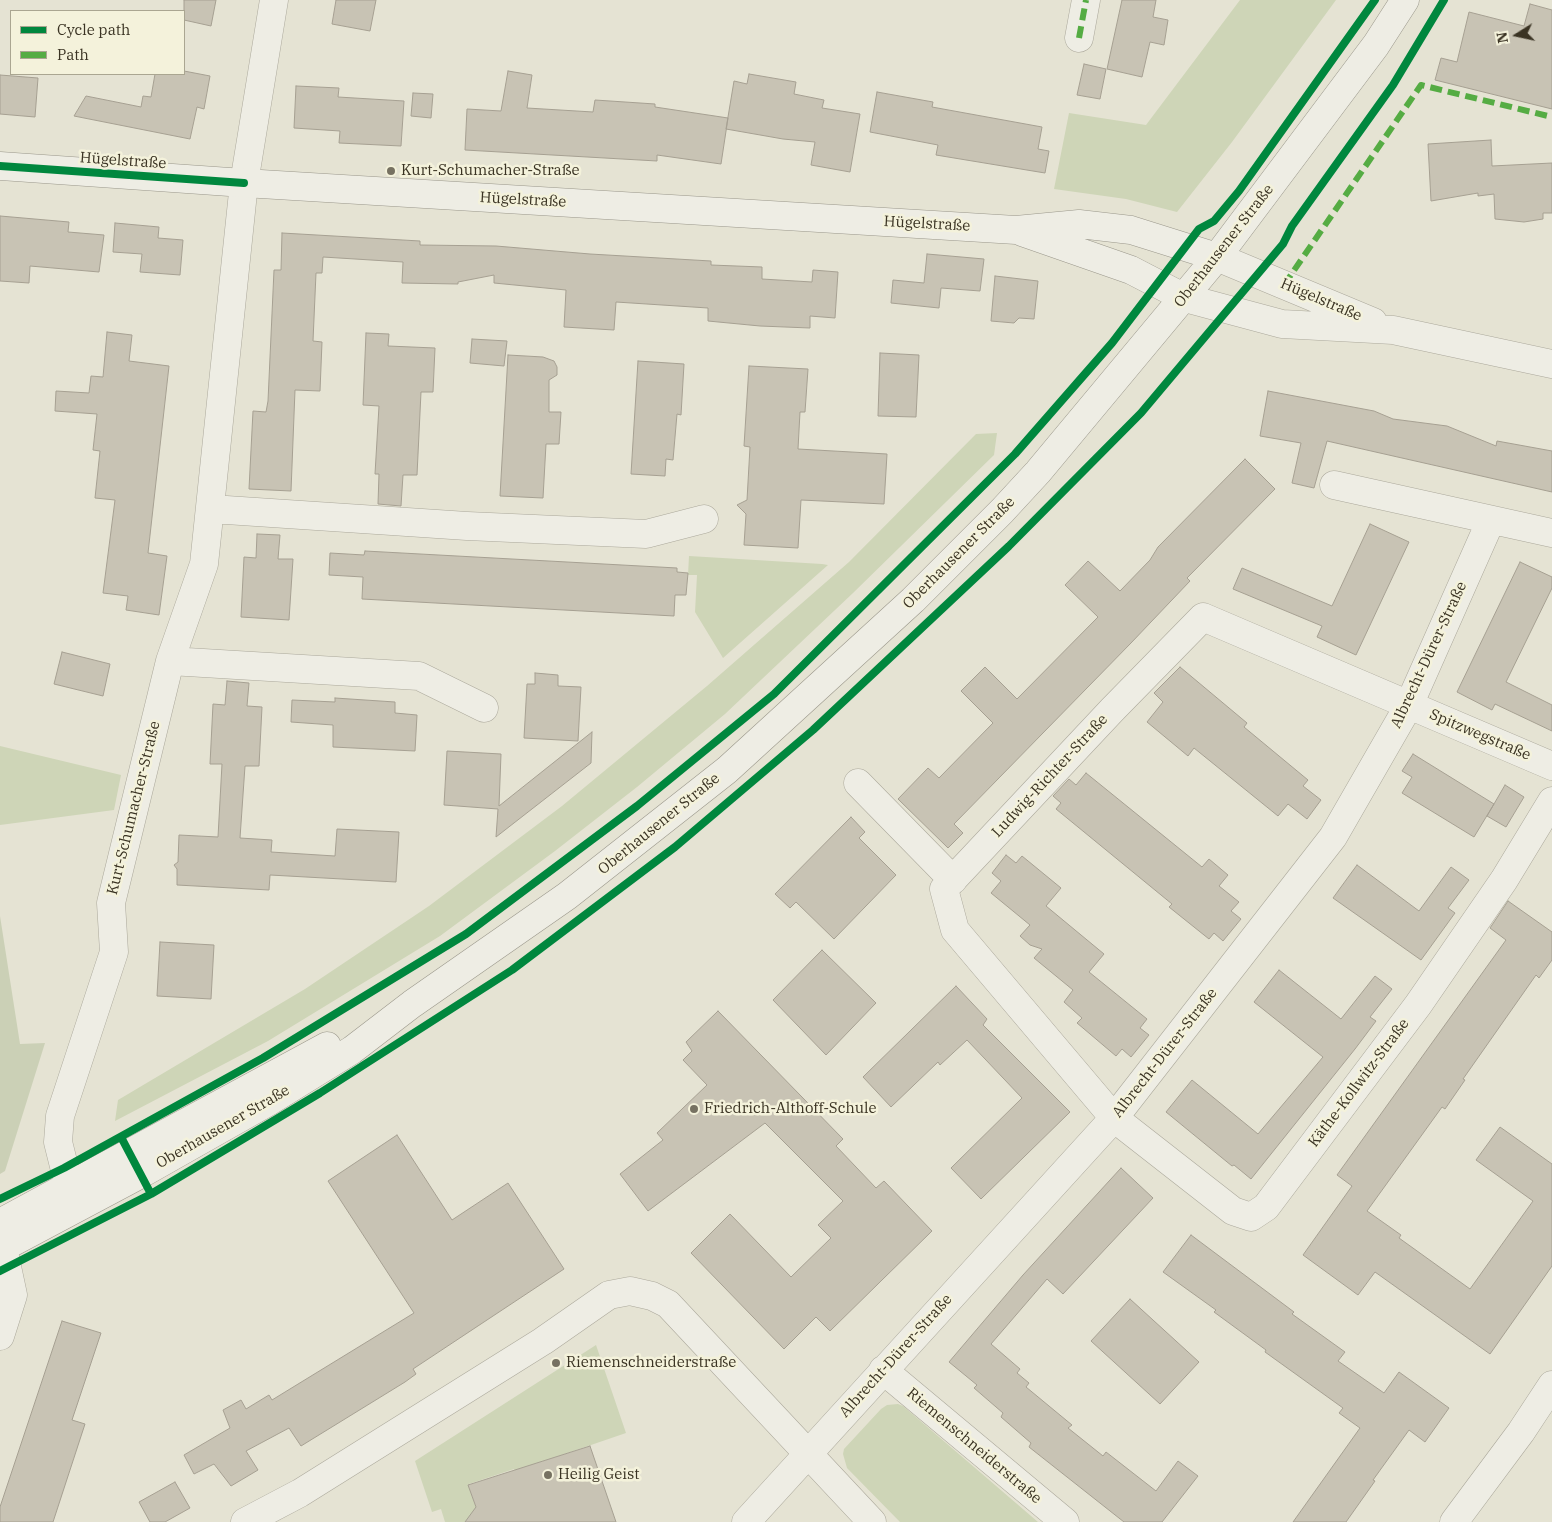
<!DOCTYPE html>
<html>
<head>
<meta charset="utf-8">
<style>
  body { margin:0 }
  #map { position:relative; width:1552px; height:1522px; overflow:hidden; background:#e5e3d3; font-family:"IBM Plex Serif",serif }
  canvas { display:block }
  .legend { position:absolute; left:10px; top:10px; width:175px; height:65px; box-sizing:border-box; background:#f4f2db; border:1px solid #aaa691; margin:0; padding:6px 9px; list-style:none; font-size:15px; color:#3a3323 }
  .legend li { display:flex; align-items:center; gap:10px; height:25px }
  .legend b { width:25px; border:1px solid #aaa691 }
  .north { position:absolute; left:1492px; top:10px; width:50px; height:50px; -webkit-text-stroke:4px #f4f2db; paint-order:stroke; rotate:260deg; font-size:14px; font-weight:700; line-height:20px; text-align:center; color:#3a3323 }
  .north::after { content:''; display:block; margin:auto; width:18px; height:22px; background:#3a3323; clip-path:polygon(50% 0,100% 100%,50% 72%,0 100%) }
</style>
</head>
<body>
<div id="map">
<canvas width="1552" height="1522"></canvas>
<ul class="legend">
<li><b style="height:6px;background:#00873e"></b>Cycle path</li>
<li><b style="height:6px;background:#55ac43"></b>Path</li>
</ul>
<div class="north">N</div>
</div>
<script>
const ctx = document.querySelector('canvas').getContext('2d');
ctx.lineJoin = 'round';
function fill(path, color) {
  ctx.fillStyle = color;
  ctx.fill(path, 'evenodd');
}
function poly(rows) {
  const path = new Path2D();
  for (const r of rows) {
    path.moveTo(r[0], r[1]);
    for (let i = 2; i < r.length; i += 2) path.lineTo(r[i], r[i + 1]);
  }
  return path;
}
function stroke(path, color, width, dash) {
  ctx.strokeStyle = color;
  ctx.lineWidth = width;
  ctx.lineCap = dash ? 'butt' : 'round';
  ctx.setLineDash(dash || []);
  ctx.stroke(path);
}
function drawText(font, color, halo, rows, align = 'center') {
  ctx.font = font + ' "IBM Plex Serif",serif';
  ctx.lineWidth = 5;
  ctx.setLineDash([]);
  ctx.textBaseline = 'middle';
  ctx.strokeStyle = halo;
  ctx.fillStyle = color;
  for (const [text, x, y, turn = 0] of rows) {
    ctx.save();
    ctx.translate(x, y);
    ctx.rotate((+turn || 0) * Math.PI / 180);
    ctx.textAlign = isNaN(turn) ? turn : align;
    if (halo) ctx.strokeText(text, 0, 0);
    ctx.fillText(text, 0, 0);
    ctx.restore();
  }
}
fill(poly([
  [1240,0,1336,0,1232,142,1177,212,1126,199,1054,189,1069,113,1146,125],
  [997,433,994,455,853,593,725,714,637,787,555,851,440,936,268,1041,115,1121,118,1100,305,989,429,906,562,806,707,686,849,562,976,434],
  [689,556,822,564,828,565,723,658,695,612,697,575,688,575],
  [0,746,121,775,114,810,0,825],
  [596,1345,626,1433,515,1471,514,1469,469,1484,477,1510,471,1514,467,1522,445,1522,441,1509,432,1512,415,1461],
  [898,1404,903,1406,1038,1522,900,1522,847,1468,843,1454,844,1449,881,1409,887,1405]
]), '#ced5b7');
fill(poly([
  [0,916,20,1044,45,1043,5,1171,0,1174]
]), '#cbd0b6');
const building = poly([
  [184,0,216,0,211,26,184,20,184,0],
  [336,0,376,0,370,31,332,24,336,0],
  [1122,0,1156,0,1153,17,1168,20,1164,45,1150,42,1142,77,1107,69,1122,0],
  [1530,4,1552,10,1552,109,1435,80,1441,58,1457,62,1469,12,1524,26,1530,4],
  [1084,64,1106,69,1100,99,1077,95,1084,64],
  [184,71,210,76,204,109,197,107,190,139,74,116,86,96,141,107,143,96,151,97,155,74,184,74,184,71],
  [508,71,532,75,527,108,593,112,595,100,655,104,655,107,728,118,721,164,657,155,657,161,465,150,467,109,501,111,508,71],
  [749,74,796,82,794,94,824,100,822,108,860,114,850,172,811,165,815,142,783,139,726,129,734,81,747,84,749,74],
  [0,75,38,78,35,117,0,114,0,75],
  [296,86,339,88,338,97,404,101,401,146,339,143,340,131,294,128,296,86],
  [877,92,933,102,932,107,1042,127,1038,149,1049,151,1045,173,936,155,938,145,870,132,877,92],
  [413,93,433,94,431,118,411,116,413,93],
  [1491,140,1492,166,1552,163,1552,213,1543,213,1543,219,1524,222,1495,219,1494,194,1478,196,1478,193,1431,201,1428,144,1491,140],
  [0,216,69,222,68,232,104,235,99,272,30,266,29,283,0,281,0,216],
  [115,223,159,227,158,238,183,240,180,275,140,272,142,254,113,252,115,223],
  [282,233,420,241,420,245,496,246,590,254,711,261,711,265,762,267,762,279,812,282,813,270,838,272,835,318,810,316,810,328,760,326,708,321,708,308,616,302,614,330,564,327,566,290,494,283,494,275,458,282,458,284,402,283,403,262,323,257,322,273,316,273,313,341,322,342,320,391,295,390,291,491,249,489,253,411,266,412,268,401,274,270,281,270,282,233],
  [927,254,984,259,980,291,941,288,939,308,891,303,893,280,924,283,927,254],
  [995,276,1038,281,1034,319,1019,318,1014,323,991,321,995,276],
  [107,332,132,335,129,361,169,366,148,553,167,556,159,615,126,610,128,596,103,593,115,500,95,498,100,451,93,450,97,414,55,411,56,391,89,393,91,376,103,377,107,332],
  [366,333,389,334,388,346,435,348,433,392,421,392,417,475,403,475,401,506,378,504,379,474,375,474,379,406,363,405,366,333],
  [472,339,507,341,504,366,470,363,472,339],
  [880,353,919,355,916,417,878,416,880,353],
  [508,355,543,357,554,361,557,367,557,375,549,380,549,412,561,412,559,444,546,444,543,498,500,496,508,355],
  [638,361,684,364,681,415,677,414,673,460,666,459,665,476,631,474,638,361],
  [749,366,808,369,805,412,800,412,798,449,887,454,884,504,801,500,798,548,744,545,746,514,737,505,747,500,750,447,744,446,749,366],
  [1268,391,1374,411,1393,419,1447,426,1496,446,1497,441,1552,451,1552,492,1327,441,1314,488,1292,483,1301,443,1260,436,1268,391],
  [1245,459,1275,489,1187,578,1190,581,1131,643,954,824,963,833,948,848,898,799,928,768,939,778,993,723,961,691,985,667,1017,699,1098,617,1065,585,1088,561,1120,591,1150,560,1158,547,1245,459],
  [1370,524,1409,542,1356,655,1317,637,1322,626,1233,589,1242,568,1332,606,1370,524],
  [257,534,280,535,278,559,293,559,289,620,241,617,244,557,256,558,257,534],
  [365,551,677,568,677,572,688,573,686,595,675,595,674,616,362,599,363,577,329,575,330,553,364,555,365,551],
  [1520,562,1552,577,1552,588,1506,682,1552,705,1552,731,1495,704,1492,710,1457,692,1520,562],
  [62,652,110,664,103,696,54,684,62,652],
  [1180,667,1247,723,1244,727,1308,780,1303,786,1321,800,1307,819,1288,804,1278,816,1194,748,1188,756,1147,722,1163,702,1154,693,1180,667],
  [535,673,558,675,558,686,581,687,578,741,524,738,527,684,535,684,535,673],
  [227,681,249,683,247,706,262,707,259,766,245,766,240,838,272,840,271,852,335,856,337,829,399,832,396,882,270,875,269,890,177,885,177,869,174,865,178,862,179,835,218,837,222,764,210,764,213,704,225,705,227,681],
  [335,698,395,702,395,713,417,715,415,751,333,747,333,725,291,722,292,700,335,702,335,698],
  [592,732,591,763,496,837,498,809,444,805,447,751,501,754,499,806,592,732],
  [1413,754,1494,804,1474,837,1402,793,1412,777,1402,771,1413,754],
  [1086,773,1202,867,1209,859,1228,875,1219,886,1239,902,1231,911,1241,919,1223,941,1214,933,1209,939,1169,907,1172,904,1056,809,1061,803,1053,796,1069,779,1076,785,1086,773],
  [1505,785,1524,797,1506,827,1487,816,1505,785],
  [851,817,865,832,859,838,896,875,834,939,796,902,790,908,775,894,851,817],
  [1006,855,1016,863,1022,856,1061,888,1046,906,1104,954,1089,972,1147,1019,1140,1028,1149,1035,1131,1057,1122,1049,1116,1056,1077,1023,1082,1018,1064,1002,1073,990,1034,958,1042,949,1030,945,1020,936,1030,925,991,893,1001,881,992,873,1006,855],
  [1357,865,1419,911,1451,867,1469,880,1448,908,1455,913,1421,960,1333,898,1357,865],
  [1508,901,1552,932,1552,960,1539,978,1536,975,1463,1079,1465,1080,1445,1109,1442,1107,1367,1211,1401,1235,1399,1238,1470,1289,1533,1201,1476,1160,1500,1127,1552,1164,1552,1266,1490,1354,1375,1272,1358,1295,1303,1255,1352,1186,1337,1175,1506,940,1490,928,1508,901],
  [160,942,214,945,211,999,157,996,160,942],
  [822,950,876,1003,826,1055,773,1000,822,950],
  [1279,970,1341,1019,1375,976,1392,989,1370,1017,1376,1021,1355,1049,1251,1179,1234,1165,1232,1166,1166,1112,1192,1080,1258,1134,1323,1057,1254,1002,1279,970],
  [956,986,987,1019,983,1025,1070,1112,981,1199,951,1168,1022,1098,967,1040,940,1065,938,1062,891,1107,863,1077,956,986],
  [718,1011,843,1139,836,1146,876,1188,884,1181,932,1231,830,1331,816,1317,784,1349,691,1253,730,1214,791,1277,831,1238,818,1225,843,1201,765,1123,648,1211,620,1174,663,1140,657,1133,707,1085,683,1060,692,1051,686,1042,718,1011],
  [397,1135,452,1220,508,1183,564,1269,413,1369,416,1374,405,1382,301,1446,289,1428,246,1451,258,1470,231,1486,214,1464,194,1474,184,1455,230,1428,223,1410,241,1400,246,1409,269,1395,272,1400,414,1313,328,1181,397,1135],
  [1121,1168,1153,1198,1063,1294,1047,1279,991,1344,1020,1369,1017,1373,1029,1383,1026,1387,1072,1425,1068,1428,1103,1456,1106,1452,1156,1491,1178,1461,1198,1476,1162,1522,1124,1522,1029,1447,1031,1443,1001,1417,1003,1413,974,1388,977,1385,949,1362,1023,1275,1121,1168],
  [1191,1235,1294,1312,1292,1314,1345,1352,1338,1361,1384,1393,1399,1372,1449,1408,1425,1442,1409,1430,1373,1480,1375,1481,1346,1522,1293,1522,1360,1428,1339,1413,1343,1408,1265,1352,1266,1350,1214,1312,1216,1310,1163,1272,1191,1235],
  [1130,1299,1199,1362,1160,1404,1091,1341,1130,1299],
  [62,1321,101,1333,72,1420,85,1424,53,1522,0,1522,0,1507,62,1321],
  [590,1446,616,1522,465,1522,476,1507,468,1485,590,1446],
  [175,1482,190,1508,165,1522,150,1522,139,1502,175,1482]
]);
fill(building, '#c8c3b4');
stroke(building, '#a6a092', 1);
const street = poly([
  [1079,38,1086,0],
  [1217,257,1373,322],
  [1185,298,1282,324,1393,330,1552,364],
  [1334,485,1552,533],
  [211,509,467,526,646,534,704,519],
  [170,661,419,676,484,708],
  [1552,766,1203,617,1112,710,944,889,955,930,1114,1118,1233,1211,1251,1217,1266,1207,1418,1005,1504,880,1552,801],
  [858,783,953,880],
  [69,1186,58,1142,60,1116,114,952,111,903,170,661,204,564,244,183,274,0],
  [0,1336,13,1295,3,1248],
  [883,1370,1065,1522],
  [245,1522,300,1493,543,1341,609,1295,630,1291,652,1296,668,1304,872,1522],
  [746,1522,1114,1118,1333,837,1409,705,1491,520],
  [1454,1522,1521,1432,1552,1385]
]);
const secondary = poly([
  [0,166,244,183,1016,230,1079,224,1131,230,1217,257],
  [1022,232,1131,270,1185,298],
  [0,1223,327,1046],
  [0,1249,141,1174,268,1102,352,1050,412,1004,567,896,727,770,913,600,1002,511,1038,472,1217,257,1376,45,1405,0]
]);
stroke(street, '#aba89b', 29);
stroke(secondary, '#9a978b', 29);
stroke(street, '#eeede4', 28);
stroke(secondary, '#eeede4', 28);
stroke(poly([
  [1079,38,1086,0],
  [1284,285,1421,85,1552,117]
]), '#55ac43', 6, [12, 6]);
stroke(poly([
  [0,166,244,183],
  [121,1137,151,1194],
  [0,1199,64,1168,263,1058,466,934,637,806,774,694,1015,454,1112,343,1199,229,1214,221,1239,191,1375,0],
  [0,1271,151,1194,320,1093,512,970,675,847,813,730,1009,546,1141,413,1283,244,1292,226,1393,85,1444,0]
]), '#00873e', 8);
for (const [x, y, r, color] of [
  [391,171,5,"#767161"],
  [694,1109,5,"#767161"],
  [556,1363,5,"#767161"],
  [548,1475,5,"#767161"]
]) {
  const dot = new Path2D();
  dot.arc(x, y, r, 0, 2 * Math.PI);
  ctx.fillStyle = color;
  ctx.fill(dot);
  stroke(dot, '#f4f2db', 2);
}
drawText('15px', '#3a3323', '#f4f2db', [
  ["Hügelstraße",123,161,4],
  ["Hügelstraße",523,200,3],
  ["Hügelstraße",927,224,3],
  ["Oberhausener Straße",1224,246,-52],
  ["Hügelstraße",1321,300,23],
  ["Oberhausener Straße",959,553,-45],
  ["Albrecht-Dürer-Straße",1429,655,-65],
  ["Spitzwegstraße",1480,735,23],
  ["Ludwig-Richter-Straße",1050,776,-47],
  ["Kurt-Schumacher-Straße",134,808,-76],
  ["Oberhausener Straße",659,824,-39],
  ["Albrecht-Dürer-Straße",1165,1053,-52],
  ["Käthe-Kollwitz-Straße",1359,1083,-53],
  ["Oberhausener Straße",223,1127,-30],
  ["Albrecht-Dürer-Straße",896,1356,-48],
  ["Riemenschneiderstraße",974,1446,40]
]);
drawText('15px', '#3a3323', '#f4f2db', [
  ["Kurt-Schumacher-Straße",401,171],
  ["Friedrich-Althoff-Schule",704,1109],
  ["Riemenschneiderstraße",566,1363],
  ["Heilig Geist",558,1475]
], 'left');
</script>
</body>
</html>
